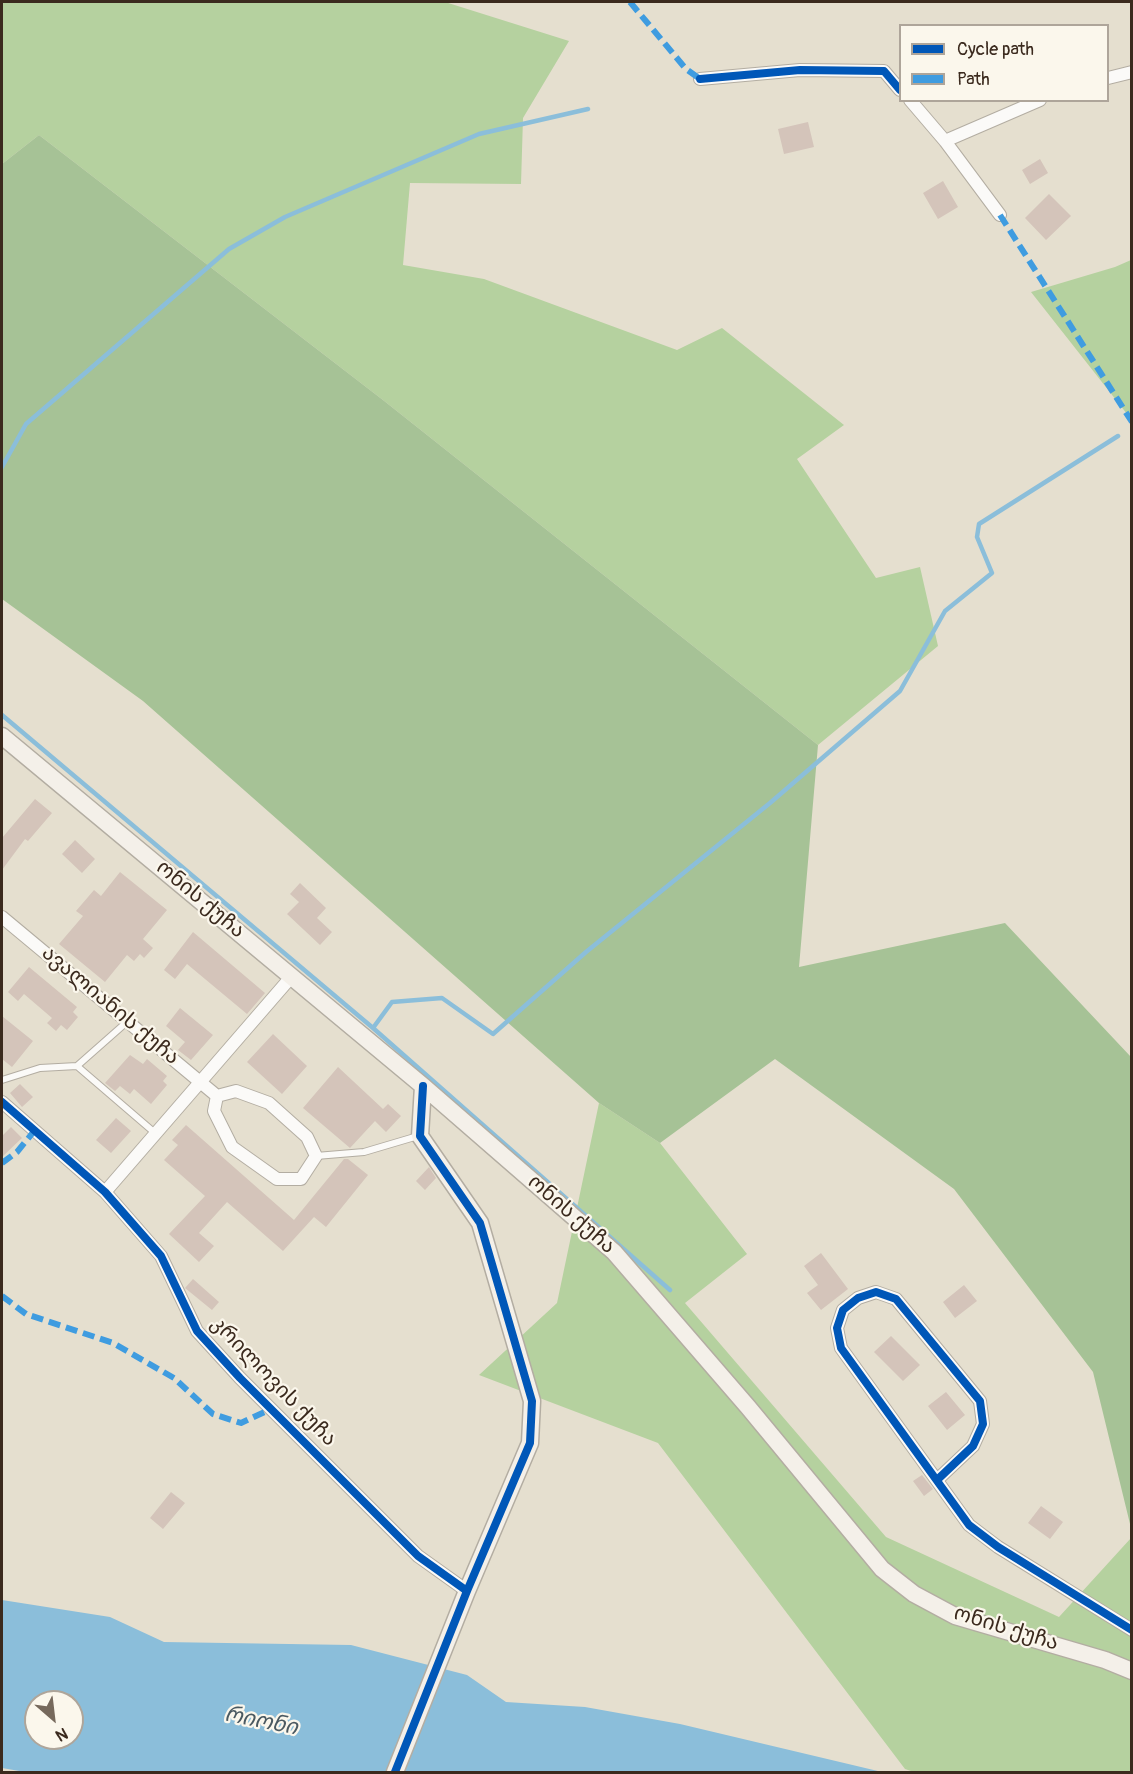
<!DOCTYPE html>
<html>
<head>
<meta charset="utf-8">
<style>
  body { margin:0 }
  #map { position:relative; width:1133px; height:1774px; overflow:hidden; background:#e5dfcf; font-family:Pangolin,sans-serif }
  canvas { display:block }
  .frame { position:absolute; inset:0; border:3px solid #3b2a1e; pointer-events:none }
  .legend { position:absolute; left:899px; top:24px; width:210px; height:78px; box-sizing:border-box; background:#fbf7ec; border:2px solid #aea59a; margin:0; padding:8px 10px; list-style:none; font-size:18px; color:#3b2a1e }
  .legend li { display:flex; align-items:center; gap:12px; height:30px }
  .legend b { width:30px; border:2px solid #aea59a }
  .north { position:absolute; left:24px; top:1690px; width:60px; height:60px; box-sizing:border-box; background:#fbf7ec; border:2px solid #aea59a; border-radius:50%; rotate:152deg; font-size:16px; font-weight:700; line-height:24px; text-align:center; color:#3b2a1e }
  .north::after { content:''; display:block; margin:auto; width:21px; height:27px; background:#76695c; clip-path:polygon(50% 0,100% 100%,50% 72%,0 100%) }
</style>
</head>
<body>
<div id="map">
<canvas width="1133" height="1774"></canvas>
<div class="frame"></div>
<ul class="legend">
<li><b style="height:8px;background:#0057b8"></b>Cycle path</li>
<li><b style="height:8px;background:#3f9ce0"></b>Path</li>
</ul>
<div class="north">N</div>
</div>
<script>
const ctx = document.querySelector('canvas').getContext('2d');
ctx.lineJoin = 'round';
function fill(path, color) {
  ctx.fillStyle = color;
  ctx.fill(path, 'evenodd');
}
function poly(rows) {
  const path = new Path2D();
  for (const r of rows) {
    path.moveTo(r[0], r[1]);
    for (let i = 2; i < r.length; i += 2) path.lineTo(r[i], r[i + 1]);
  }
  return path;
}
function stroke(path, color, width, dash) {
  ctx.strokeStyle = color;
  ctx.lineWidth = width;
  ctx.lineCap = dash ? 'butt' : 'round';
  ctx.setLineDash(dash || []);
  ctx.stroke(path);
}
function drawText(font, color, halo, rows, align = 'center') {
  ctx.font = font + ' Pangolin,"Noto Sans Georgian",sans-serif';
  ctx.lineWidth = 4.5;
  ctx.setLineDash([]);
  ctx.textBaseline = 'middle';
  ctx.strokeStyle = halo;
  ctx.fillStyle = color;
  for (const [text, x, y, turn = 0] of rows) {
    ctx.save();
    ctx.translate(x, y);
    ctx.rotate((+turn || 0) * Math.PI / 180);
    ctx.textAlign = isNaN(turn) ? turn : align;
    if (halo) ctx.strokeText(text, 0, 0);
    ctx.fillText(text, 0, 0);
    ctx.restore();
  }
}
fill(poly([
  [2,2,445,2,569,41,523,118,521,184,410,183,403,265,484,279,677,350,722,328,844,425,797,459,876,578,920,567,938,646,818,745,383,400,39,135,2,164],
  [1131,260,1131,419,1031,292,1115,267],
  [599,1103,660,1143,747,1254,685,1303,886,1537,1059,1617,1131,1538,1131,1772,914,1772,905,1769,658,1443,479,1375,557,1303]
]), '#b5d19f');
fill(poly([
  [39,135,383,400,818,745,799,967,1005,923,1131,1057,1131,1528,1093,1372,954,1189,775,1059,660,1143,599,1103,143,701,2,599,2,164]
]), '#a6c296');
fill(poly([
  [2,1600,110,1617,164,1642,351,1645,467,1675,506,1702,585,1707,680,1724,882,1772,25,1772,2,1768],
  [36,1702,72,1702,72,1738,36,1738]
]), '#8bbeda');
stroke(poly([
  [2,467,26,424,229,249,285,217,479,134,588,109],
  [2,715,373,1028,670,1290],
  [373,1028,392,1002,442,998,493,1034,586,952,770,803,900,691,945,611,992,573,977,537,979,524,1118,436]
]), '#8bbeda', 4.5);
fill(poly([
  [808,122,814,147,784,154,778,129],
  [1040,159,1048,173,1030,184,1022,170],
  [943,181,958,207,938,219,923,193],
  [1049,194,1071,216,1046,240,1025,218],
  [35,799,52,813,28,841,25,839,2,870,2,838],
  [75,840,95,859,82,873,62,854],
  [120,872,167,910,143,939,153,948,144,958,140,954,134,961,127,955,105,982,59,944,83,916,76,911,94,890,101,896],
  [300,883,326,908,317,918,332,932,320,945,287,914,299,902,290,894],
  [193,932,265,993,247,1014,187,964,175,979,164,970],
  [29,967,77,1007,73,1012,78,1017,67,1030,61,1025,56,1031,47,1023,52,1018,24,994,18,1001,8,992],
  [180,1008,213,1035,191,1060,178,1050,185,1042,166,1026],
  [2,1016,33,1041,12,1067,2,1059],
  [273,1034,307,1066,282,1094,247,1062],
  [130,1055,143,1064,147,1059,167,1076,163,1081,167,1085,151,1104,134,1089,130,1094,120,1086,115,1091,105,1083],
  [338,1067,383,1109,388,1104,401,1116,386,1132,375,1121,350,1148,303,1108],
  [20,1084,33,1097,22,1107,10,1093],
  [116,1118,131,1131,111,1153,96,1140],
  [186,1125,294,1220,344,1159,348,1159,368,1175,326,1227,314,1217,283,1251,227,1202,199,1233,214,1246,199,1262,169,1234,205,1196,164,1160,178,1145,172,1140],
  [11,1127,22,1138,2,1157,2,1136],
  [429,1167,436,1178,425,1190,416,1181],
  [821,1253,848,1289,821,1310,807,1293,818,1285,804,1266],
  [193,1279,219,1302,212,1310,185,1288],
  [964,1285,977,1301,955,1318,943,1302],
  [891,1336,920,1365,903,1381,874,1352],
  [946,1392,965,1415,947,1430,928,1406],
  [922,1475,933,1489,924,1496,913,1481],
  [171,1492,185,1503,163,1529,150,1518],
  [1041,1506,1063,1522,1050,1539,1028,1523]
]), '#d4c4ba');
const lane = poly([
  [77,1066,155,1133],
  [2,1080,40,1068,77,1066,128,1021],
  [316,1156,364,1152,418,1136]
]);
const street = poly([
  [1108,78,1132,72],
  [700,79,800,70,884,71,900,90],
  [910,100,945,141,1000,215],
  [945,141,1040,100],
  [2,917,217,1096,214,1111,232,1147,277,1179,301,1179,316,1156,307,1137,269,1103,236,1091,217,1096],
  [2,1102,105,1192,161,1256,197,1331,240,1378,418,1556,467,1591],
  [105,1192,292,976],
  [937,1480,973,1446,983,1424,980,1401,896,1299,876,1292,858,1298,843,1310,837,1328,841,1348,969,1525,998,1547,1132,1630]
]);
const secondary = poly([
  [2,736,423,1086,614,1252,748,1407,882,1569,914,1594,955,1616,1105,1660,1132,1671],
  [395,1772,467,1591,530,1443,532,1401,480,1223,420,1136,423,1086]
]);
stroke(lane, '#b3ada2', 8);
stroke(street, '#b3ada2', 14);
stroke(secondary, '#b3ada2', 19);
stroke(lane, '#fbfaf8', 6);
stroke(street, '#fbfaf8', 12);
stroke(secondary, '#f4f0e9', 16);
stroke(poly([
  [630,2,686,69,700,79],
  [1000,215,1132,422],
  [2,1163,17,1152,35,1130],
  [2,1296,26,1314,113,1343,174,1378,213,1414,241,1423,271,1409]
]), '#3f9ce0', 6, [12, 6]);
stroke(poly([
  [700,79,800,70,884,71,900,90],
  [2,1102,105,1192,161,1256,197,1331,240,1378,418,1556,467,1591],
  [937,1480,973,1446,983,1424,980,1401,896,1299,876,1292,858,1298,843,1310,837,1328,841,1348,969,1525,998,1547,1132,1630],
  [395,1772,467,1591,530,1443,532,1401,480,1223,420,1136,423,1086]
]), '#0057b8', 8);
drawText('21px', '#3b2a1e', '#fbf7ec', [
  ["ონის ქუჩა",200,900,40],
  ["ავალიანის ქუჩა",110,1006,40],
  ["ონის ქუჩა",571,1215,41],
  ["კრილოვის ქუჩა",273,1382,46],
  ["ონის ქუჩა",1006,1629,17]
]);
drawText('italic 22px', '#4a5961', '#fbf7ec', [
  ["რიონი",261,1722,11]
]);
</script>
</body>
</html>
